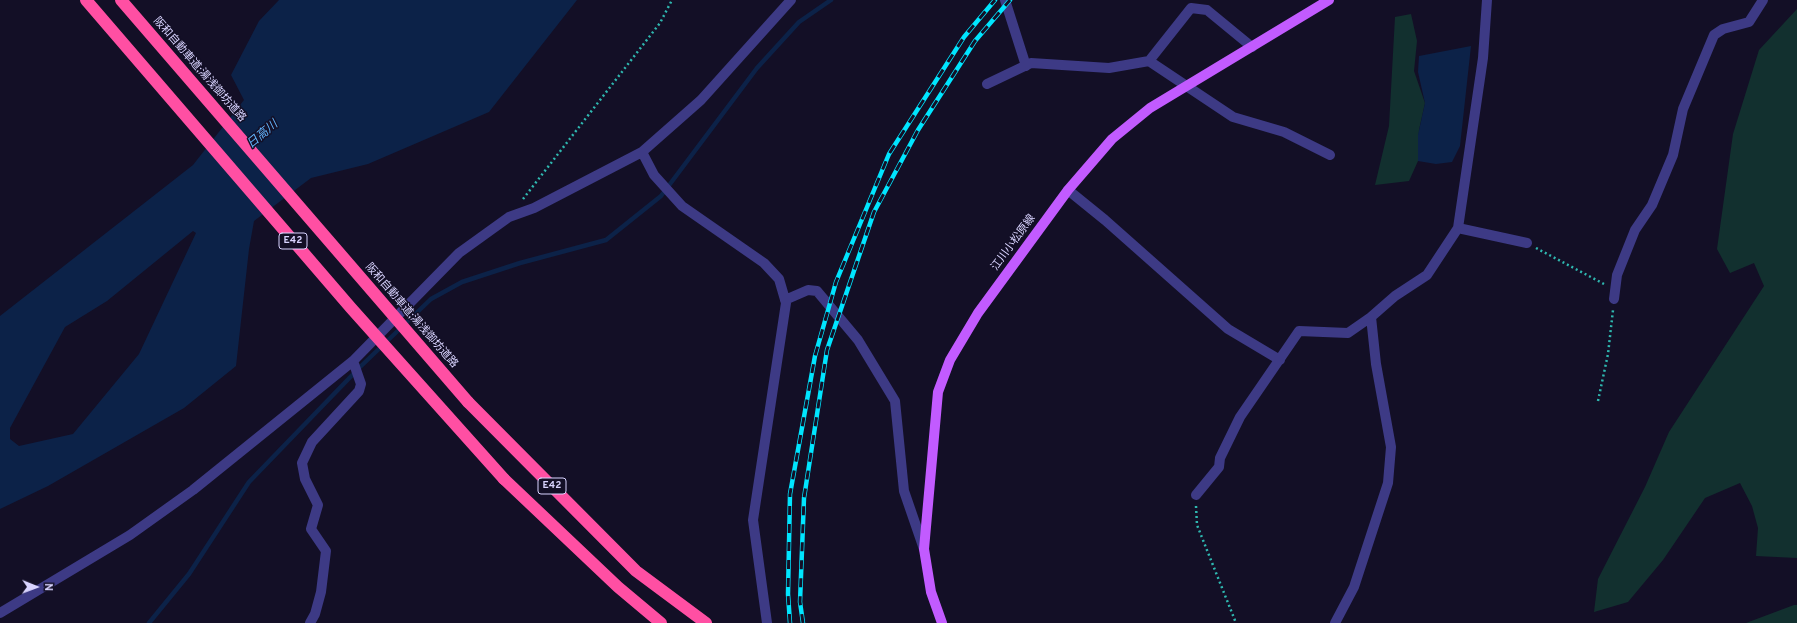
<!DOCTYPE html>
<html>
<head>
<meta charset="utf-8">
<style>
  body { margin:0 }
  #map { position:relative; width:1797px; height:623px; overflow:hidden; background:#130f26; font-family:Overpass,sans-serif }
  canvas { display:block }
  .north { position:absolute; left:16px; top:567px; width:40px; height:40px; -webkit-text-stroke:3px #130f26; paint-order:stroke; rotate:91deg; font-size:11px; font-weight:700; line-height:16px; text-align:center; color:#d9d4ff }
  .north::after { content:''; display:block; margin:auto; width:14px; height:18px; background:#d9d4ff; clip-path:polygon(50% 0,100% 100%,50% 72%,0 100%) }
</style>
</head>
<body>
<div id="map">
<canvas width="1797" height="623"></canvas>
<div class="north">N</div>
</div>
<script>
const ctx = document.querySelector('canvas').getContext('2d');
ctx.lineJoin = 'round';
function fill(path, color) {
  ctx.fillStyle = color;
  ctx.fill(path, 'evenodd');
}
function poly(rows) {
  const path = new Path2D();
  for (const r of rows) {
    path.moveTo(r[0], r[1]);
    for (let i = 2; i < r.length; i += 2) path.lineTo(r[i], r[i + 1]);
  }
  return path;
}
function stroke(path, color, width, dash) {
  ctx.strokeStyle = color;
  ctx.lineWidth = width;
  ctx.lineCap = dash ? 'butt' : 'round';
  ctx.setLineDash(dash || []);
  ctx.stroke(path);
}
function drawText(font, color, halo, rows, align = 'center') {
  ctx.font = font + ' Overpass,"Noto Sans JP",sans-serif';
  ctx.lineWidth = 3;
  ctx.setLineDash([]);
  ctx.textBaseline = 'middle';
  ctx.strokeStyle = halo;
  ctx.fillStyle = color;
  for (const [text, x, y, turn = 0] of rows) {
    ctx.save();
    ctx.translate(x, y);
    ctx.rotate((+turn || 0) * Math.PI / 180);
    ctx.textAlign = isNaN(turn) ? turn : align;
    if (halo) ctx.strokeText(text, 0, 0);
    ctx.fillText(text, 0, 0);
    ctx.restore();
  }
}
fill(poly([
  [1797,9,1797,558,1756,556,1758,528,1752,506,1740,483,1705,498,1663,560,1628,602,1594,612,1598,579,1645,487,1669,432,1764,286,1754,263,1730,273,1717,249,1733,134,1759,50],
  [1411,14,1417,41,1414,71,1425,103,1419,130,1418,161,1409,181,1375,185,1389,126,1395,17],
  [1794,605,1797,605,1797,623,1746,623]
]), '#12302f');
fill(poly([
  [279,0,577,0,489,112,368,164,311,178,254,221,249,249,236,366,184,408,48,486,0,509,0,316,193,165,244,100,231,75,259,21],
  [193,231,196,233,139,354,73,434,19,446,10,439,10,428,65,327,107,301],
  [1471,46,1460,146,1452,162,1436,164,1418,161,1418,135,1425,103,1418,72,1419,56]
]), '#0c2248');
stroke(poly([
  [149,623,189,574,249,482,360,367,431,299,462,282,520,263,606,240,661,196,757,68,799,22,831,0]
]), '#0c2248', 4.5);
stroke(poly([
  [523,199,660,23,672,0],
  [1536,248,1604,284],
  [1598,401,1608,354,1613,310],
  [1196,506,1197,525,1236,623]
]), '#2fb8b0', 2.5, [2, 3]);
stroke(poly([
  [1005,0,1026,66],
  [1149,61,1233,117,1284,132,1330,155],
  [987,84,1031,63,1109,68,1149,61,1191,8,1207,10,1252,47],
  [642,152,654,175,682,206,764,263,779,279,786,303,753,520,767,623],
  [1068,190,1105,220,1228,329,1280,360],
  [1458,228,1527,243],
  [1614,299,1617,275,1635,230,1652,205,1673,155,1683,109,1714,35,1723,29,1749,22,1763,0],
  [785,300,808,290,817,291,858,340,895,401,904,491,924,549],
  [1196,495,1219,467,1220,458,1240,417,1299,331,1348,333,1371,317,1395,296,1427,275,1458,228,1483,58,1487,0],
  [0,613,130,535,193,490,353,361,459,253,509,217,534,208,642,152,701,100,791,0],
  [310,623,315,614,321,592,326,551,311,529,318,505,305,479,302,463,312,442,359,391,361,384,353,361],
  [1335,623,1354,587,1388,483,1391,447,1376,364,1371,317]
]), '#3d3a85', 10);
stroke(poly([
  [942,623,931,592,924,549,938,392,950,360,978,313,1068,190,1112,139,1150,108,1329,0]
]), '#c25bff', 10);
stroke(poly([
  [468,402,636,571,706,623],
  [504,479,618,587,661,623]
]), '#ff4fa3', 12);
const rail = poly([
  [790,623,788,594,790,494,815,356,836,282,889,154,964,37,995,0],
  [803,623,800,602,804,498,827,350,874,212,918,130,975,41,1010,0]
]);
stroke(rail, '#00e5ff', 4.5);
stroke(rail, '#130f26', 3, [9]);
stroke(poly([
  [86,0,351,308,504,479],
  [121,0,468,402]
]), '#ff4fa3', 12);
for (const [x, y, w] of [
  [293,241,28],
  [552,486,28]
]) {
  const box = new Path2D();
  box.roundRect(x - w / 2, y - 8, w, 16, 3);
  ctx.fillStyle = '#130f26';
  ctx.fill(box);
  stroke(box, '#d9d4ff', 1);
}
drawText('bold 10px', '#d9d4ff', null, [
  ["E42",293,241],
  ["E42",552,486]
]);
drawText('11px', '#d9d4ff', '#130f26', [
  ["阪和自動車道;湯浅御坊道路",199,70,49],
  ["江川小松原線",1014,243,-54],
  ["阪和自動車道;湯浅御坊道路",411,316,49]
]);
drawText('italic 12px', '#62b6ff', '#130f26', [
  ["日高川",263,135,-40]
]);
</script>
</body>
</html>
